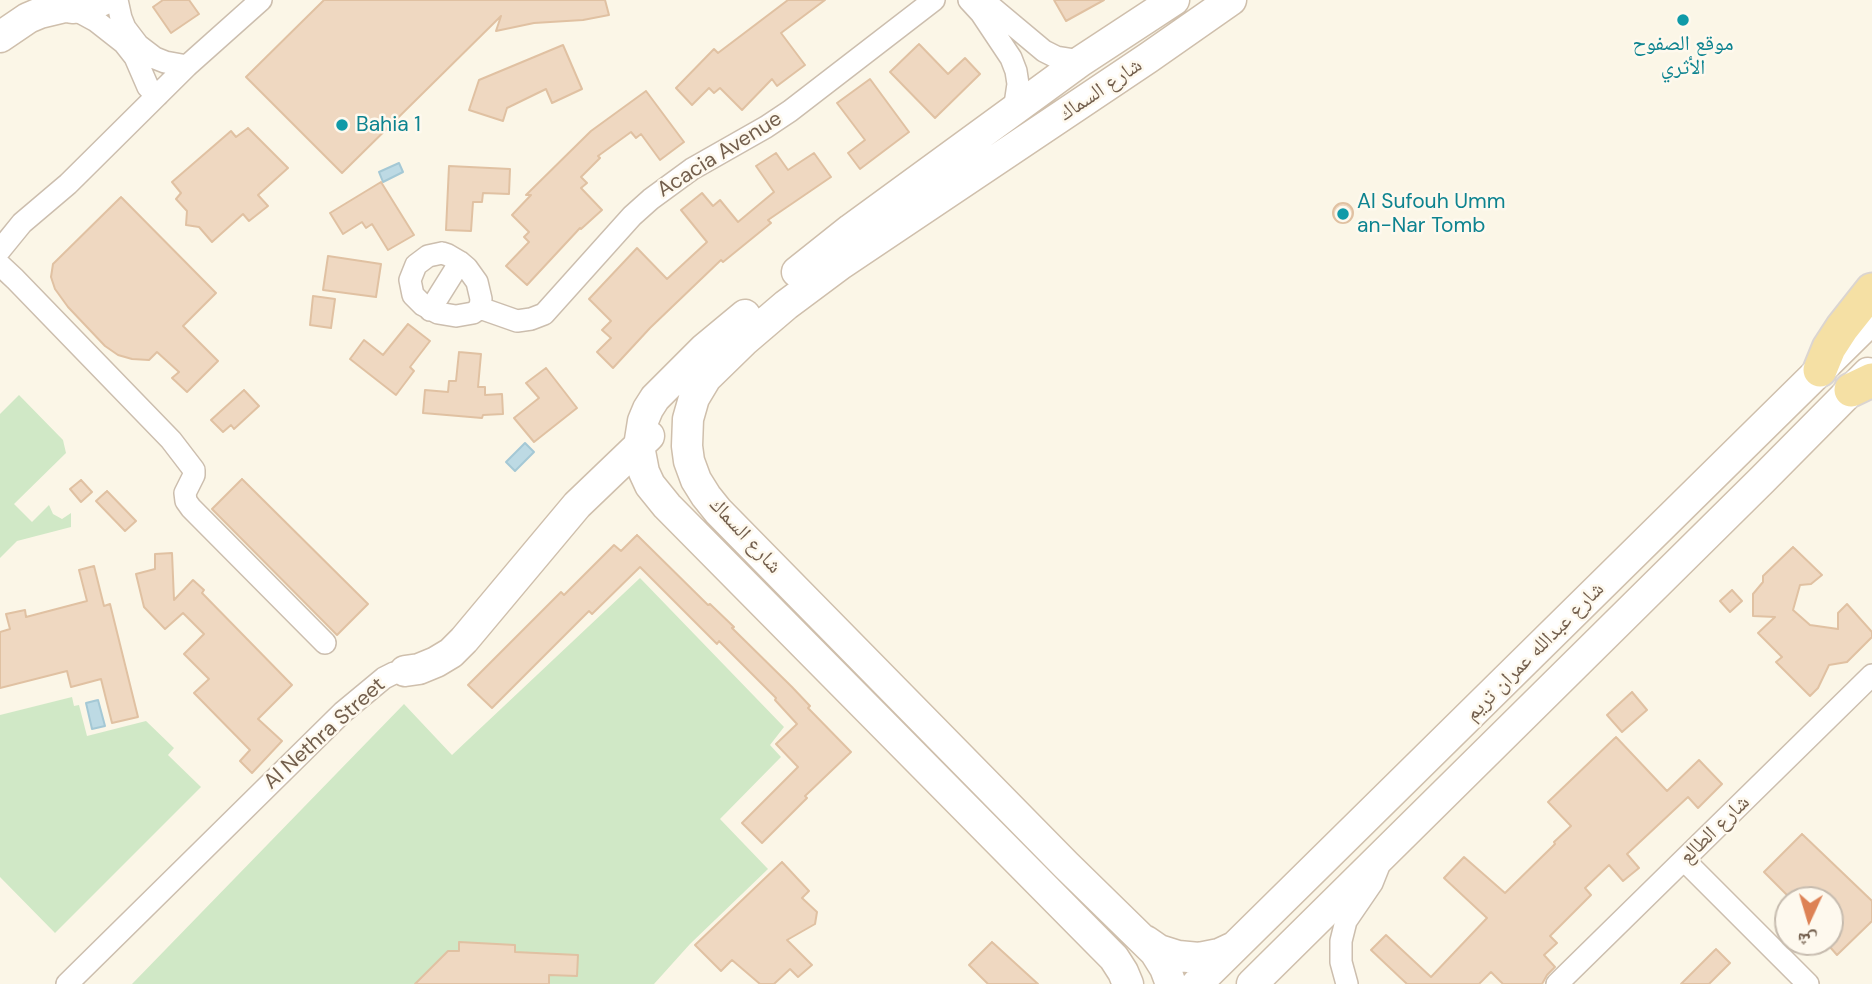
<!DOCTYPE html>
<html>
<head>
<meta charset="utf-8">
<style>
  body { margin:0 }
  #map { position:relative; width:1872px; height:984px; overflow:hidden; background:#fbf6e7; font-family:"DM Sans","Noto Naskh Arabic",sans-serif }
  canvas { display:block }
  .north { position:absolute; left:1774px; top:886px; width:70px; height:70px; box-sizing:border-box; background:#fef9ee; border:2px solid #c6bbae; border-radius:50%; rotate:184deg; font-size:19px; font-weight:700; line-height:28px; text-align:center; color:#735f4d }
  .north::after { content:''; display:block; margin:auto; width:24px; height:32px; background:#dd8255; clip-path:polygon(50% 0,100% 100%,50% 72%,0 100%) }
</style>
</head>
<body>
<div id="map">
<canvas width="1872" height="984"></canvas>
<div class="north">ش</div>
</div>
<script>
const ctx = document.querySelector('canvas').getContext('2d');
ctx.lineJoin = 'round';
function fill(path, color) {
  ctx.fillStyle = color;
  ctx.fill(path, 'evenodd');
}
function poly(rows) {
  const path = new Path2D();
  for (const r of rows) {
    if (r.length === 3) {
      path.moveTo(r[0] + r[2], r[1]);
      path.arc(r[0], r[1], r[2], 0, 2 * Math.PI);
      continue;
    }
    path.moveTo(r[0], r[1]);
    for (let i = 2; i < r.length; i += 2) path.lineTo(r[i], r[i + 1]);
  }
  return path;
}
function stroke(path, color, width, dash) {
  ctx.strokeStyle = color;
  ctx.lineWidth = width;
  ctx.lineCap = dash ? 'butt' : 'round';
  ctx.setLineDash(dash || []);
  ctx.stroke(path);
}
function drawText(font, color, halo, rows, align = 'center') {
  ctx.font = font + ' "DM Sans","Noto Naskh Arabic",sans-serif';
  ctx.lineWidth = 5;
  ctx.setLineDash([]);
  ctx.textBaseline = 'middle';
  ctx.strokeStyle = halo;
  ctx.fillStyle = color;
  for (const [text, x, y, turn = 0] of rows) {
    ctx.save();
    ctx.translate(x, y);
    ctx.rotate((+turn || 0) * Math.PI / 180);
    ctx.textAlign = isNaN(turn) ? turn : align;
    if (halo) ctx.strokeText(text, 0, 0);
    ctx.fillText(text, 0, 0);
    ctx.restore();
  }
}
fill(poly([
  [19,395,63,440,66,453,14,504,32,522,49,505,53,514,62,519,71,513,71,527,17,541,0,558,0,414],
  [640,578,784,727,770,745,781,757,720,819,768,869,690,944,654,984,132,984,404,704,452,755],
  [72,697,74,706,79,705,87,736,146,721,174,748,168,755,201,787,55,933,0,877,0,715]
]), '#d0e8c6');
const water = poly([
  [399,163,403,172,383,182,379,172,399,163],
  [525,443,534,452,515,471,506,462,525,443],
  [98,700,105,726,92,729,86,703,98,700]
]);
fill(water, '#bddae4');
stroke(water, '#a4c8d5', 2);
const building = poly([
  [163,0,189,0,199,14,171,33,153,7,163,0],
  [324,0,605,0,609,15,583,20,534,23,496,31,501,16,342,173,246,77,324,0],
  [788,0,825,0,781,33,805,65,777,86,772,79,742,110,720,88,714,93,709,88,692,105,676,88,714,49,718,53,788,0],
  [1054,0,1104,0,1066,21,1054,0],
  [919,44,948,74,965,58,980,74,935,118,890,72,919,44],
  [563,45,582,89,552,103,546,89,507,108,503,121,469,110,479,80,563,45],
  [870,79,909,132,860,169,848,153,865,140,837,103,870,79],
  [646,91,684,142,660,160,641,134,636,138,631,132,598,156,600,158,581,177,587,183,581,188,602,210,581,229,580,228,527,285,506,266,529,242,524,237,529,232,512,215,531,195,526,195,591,131,646,91],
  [248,128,288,168,258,195,268,206,249,221,243,214,212,242,199,227,186,225,187,211,176,199,181,193,172,182,231,131,236,137,248,128],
  [776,153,788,170,814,153,831,177,768,220,771,223,723,262,721,260,650,328,613,368,597,352,611,338,602,330,611,321,589,299,637,248,667,279,707,242,681,210,702,193,713,206,720,200,738,222,774,192,756,166,776,153],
  [449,166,510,169,509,194,483,193,482,202,473,202,471,231,446,230,449,166],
  [381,182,414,235,388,250,372,224,366,228,362,222,343,234,330,213,381,182],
  [121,197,216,293,183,326,218,361,187,392,172,378,179,372,157,352,149,360,132,359,118,355,105,346,68,307,55,289,51,277,53,264,121,197],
  [1343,213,10],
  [328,256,381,264,376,297,323,290,328,256],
  [313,296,335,299,331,328,310,325,313,296],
  [408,324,430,341,410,367,414,371,396,395,350,359,364,340,383,355,408,324],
  [459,352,481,354,478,387,485,387,485,395,502,394,503,414,483,415,482,418,423,413,425,390,448,392,449,381,456,381,459,352],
  [546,368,577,408,534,442,514,418,539,398,526,383,546,368],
  [244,390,259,406,234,429,231,425,223,432,211,420,244,390],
  [242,479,368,604,337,635,212,509,242,479],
  [81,480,92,492,81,502,70,489,81,480],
  [107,491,136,521,125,531,96,501,107,491],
  [637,535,708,605,710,604,734,627,732,628,792,687,810,706,808,708,851,752,805,796,807,798,762,843,742,823,798,767,776,744,797,724,775,700,776,698,719,641,717,644,640,567,592,614,589,611,492,708,468,685,561,592,564,595,614,545,621,551,637,535],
  [1793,547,1822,575,1811,584,1800,585,1793,610,1810,625,1838,629,1838,613,1847,604,1872,632,1872,637,1847,662,1829,665,1818,688,1810,696,1776,662,1782,657,1758,633,1775,617,1753,616,1753,594,1763,582,1763,576,1793,547],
  [172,553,174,600,193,580,204,590,202,593,292,685,258,719,282,741,252,773,240,761,250,750,194,693,209,679,184,654,204,634,183,613,165,629,144,607,136,574,155,569,155,554,172,553],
  [94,566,104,606,110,604,138,717,112,723,101,679,71,687,67,671,0,688,0,632,10,629,6,614,25,610,26,617,87,601,79,570,94,566],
  [1732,590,1742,601,1730,612,1720,601,1732,590],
  [1632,692,1647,710,1622,732,1607,715,1632,692],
  [1616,737,1667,791,1699,760,1722,784,1698,808,1688,797,1627,854,1639,868,1623,881,1609,865,1585,888,1591,895,1550,936,1557,943,1544,955,1555,967,1547,975,1542,984,1503,984,1491,972,1479,984,1407,984,1371,950,1386,935,1431,977,1487,918,1444,878,1464,857,1505,893,1555,844,1554,842,1571,826,1548,802,1616,737],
  [1802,834,1872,901,1872,921,1837,955,1830,947,1830,900,1792,900,1764,872,1802,834],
  [782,862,809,891,802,898,817,912,815,924,787,940,812,965,798,977,790,969,774,984,760,984,732,960,721,971,695,945,782,862],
  [459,942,515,945,515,952,578,955,577,976,549,975,549,984,415,984,448,951,459,951,459,942],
  [992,942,1038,984,988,984,969,965,992,942],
  [1716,949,1730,963,1709,984,1681,984,1716,949]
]);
fill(building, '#efd8c1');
stroke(building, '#e0c1a2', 2);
const street = poly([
  [117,0,121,18,125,28,138,45,155,58,165,62,187,66],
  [969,0,981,13,1011,58,1016,71,1018,84,1014,111],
  [983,0,1044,51,1056,57,1081,61],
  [72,8,96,21,124,43,135,57,148,87,158,95],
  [0,250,22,223,68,184,187,66,261,0],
  [442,253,448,255,460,262,467,268,477,282,481,299,480,308,473,313,456,316,438,313,423,305,413,295,410,280,416,265,428,256,442,253],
  [0,265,15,279,171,440,194,470,194,475,185,493,186,501,191,508,325,643],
  [480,308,517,321,531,319,544,314,632,216,651,199,692,169,766,127,790,111,934,0],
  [430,310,460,262],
  [1684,860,1808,984],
  [67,984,343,712,384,678,394,673,405,671],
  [1347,984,1341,962,1341,941,1346,921,1372,883,1378,868],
  [1557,984,1872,675]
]);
const secondary = poly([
  [49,0,56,4,72,8,90,6,103,0],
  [0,37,28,18,40,13,65,7],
  [797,272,851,229,1081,61,1174,0],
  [745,315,704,349,655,398,648,409,643,421,639,446,644,472,650,485,667,506,1114,958,1123,972,1128,984],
  [405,671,419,669,436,662,451,653,464,640,577,505,649,436],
  [1146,941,1159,950,1178,956,1199,958,1219,954,1234,947],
  [1171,984,1165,968,1155,952,1066,865,718,511,706,496,696,480,689,461,687,446,688,419,694,398,706,378,745,340,786,305,841,264,1148,58,1231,0],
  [1197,984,1872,319],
  [1252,984,1762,480,1868,373]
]);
const primary = poly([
  [1820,370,1829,348,1842,328,1872,290],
  [1851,390,1872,380]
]);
stroke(street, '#ccbeae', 24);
stroke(secondary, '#cfbfac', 33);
stroke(primary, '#dbd5d1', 37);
stroke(street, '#fff', 21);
stroke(secondary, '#fff', 30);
stroke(primary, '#f5e0a4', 33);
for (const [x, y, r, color] of [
  [1683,20,7,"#0f9aa8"],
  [342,125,7,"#0f9aa8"],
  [1343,214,7,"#0f9aa8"]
]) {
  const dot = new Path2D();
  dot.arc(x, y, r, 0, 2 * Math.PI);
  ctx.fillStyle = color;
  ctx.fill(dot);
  stroke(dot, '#fef9ee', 2.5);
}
drawText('21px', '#0d838f', '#fef9ee', [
  ["موقع الصفوح",1683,44,"center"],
  ["الأثري",1683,68,"center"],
  ["Bahia 1",356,125],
  ["Al Sufouh Umm",1357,202],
  ["an-Nar Tomb",1357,226]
], 'left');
drawText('21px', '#735f4d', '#fef9ee', [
  ["شارع السماك",1101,90,-34],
  ["Acacia Avenue",720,155,-32],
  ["شارع السماك",745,536,47],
  ["شارع عبدالله عمران تريم",1535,652,-45],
  ["Al Nethra Street",325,734,-42],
  ["شارع الطالع",1715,830,-44]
]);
</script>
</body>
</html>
